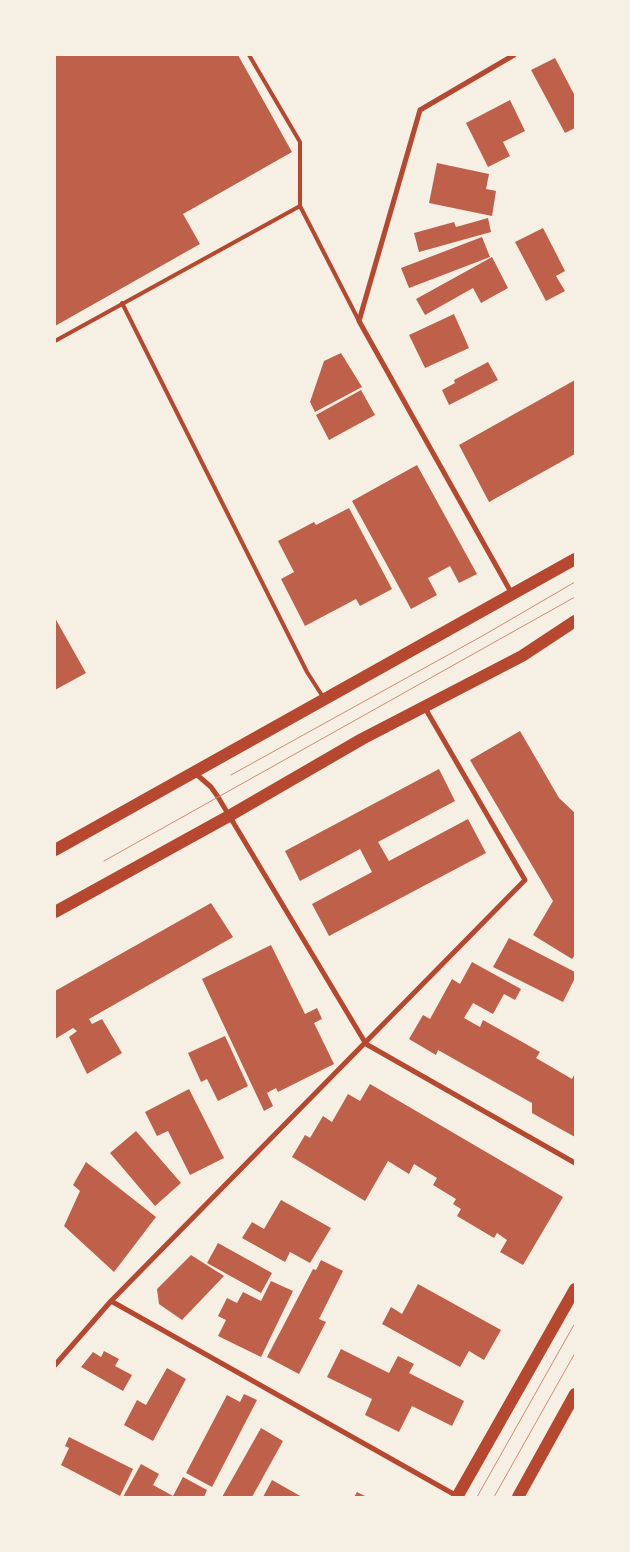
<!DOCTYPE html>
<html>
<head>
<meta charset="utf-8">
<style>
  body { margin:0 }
  #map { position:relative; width:630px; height:1552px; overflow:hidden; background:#f6efe4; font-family:Literata,serif }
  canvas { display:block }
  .frame { position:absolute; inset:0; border:56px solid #f6efe4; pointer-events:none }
</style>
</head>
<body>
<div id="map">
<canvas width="630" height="1552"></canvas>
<div class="frame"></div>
</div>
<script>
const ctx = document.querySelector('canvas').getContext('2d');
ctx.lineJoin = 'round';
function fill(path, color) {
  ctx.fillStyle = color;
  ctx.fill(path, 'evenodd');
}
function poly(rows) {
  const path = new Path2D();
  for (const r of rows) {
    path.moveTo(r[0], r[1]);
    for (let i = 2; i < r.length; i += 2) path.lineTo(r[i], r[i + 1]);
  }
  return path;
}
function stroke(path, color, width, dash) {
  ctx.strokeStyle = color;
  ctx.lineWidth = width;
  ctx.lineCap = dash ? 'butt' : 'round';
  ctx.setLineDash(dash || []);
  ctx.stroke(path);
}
fill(poly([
  [55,55,238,55,292,152,183,214,200,244,55,326],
  [555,58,575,96,575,128,565,133,531,70],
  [510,100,525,131,503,142,510,156,488,167,466,123],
  [437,163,489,174,486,189,496,191,492,216,429,203],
  [488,218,491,232,419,252,414,233,454,222,456,227],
  [543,228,565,271,556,276,565,291,546,301,515,242],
  [482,237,490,257,409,288,401,268],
  [492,257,508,288,481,303,473,288,425,315,416,299],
  [454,314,469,348,425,368,409,335],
  [341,353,362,387,315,412,310,402,324,361],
  [488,362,498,380,449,405,442,390,455,383,454,380],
  [575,380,575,454,489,502,459,445],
  [361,390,375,415,329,440,316,415],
  [417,465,477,574,459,583,450,566,428,578,437,595,411,609,352,501],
  [349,508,392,589,360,606,356,599,305,626,281,579,294,572,278,541,314,522,316,525],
  [55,618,86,673,55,690],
  [520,731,559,798,575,813,575,955,572,959,533,935,553,901,470,760],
  [439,769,455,801,378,842,389,861,468,819,486,853,329,936,312,904,372,872,360,849,300,881,285,851],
  [211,903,233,937,89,1019,92,1024,102,1019,122,1053,87,1074,69,1037,77,1031,73,1028,55,1039,55,991],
  [509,938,575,972,575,978,563,1002,493,967],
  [271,945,305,1014,317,1008,322,1019,314,1023,334,1064,278,1092,276,1088,267,1093,273,1106,264,1111,202,979],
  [472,962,521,989,515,1000,504,994,493,1014,473,1003,464,1018,480,1027,483,1020,540,1052,536,1058,572,1079,575,1073,575,1137,532,1113,532,1103,438,1050,436,1055,409,1039,423,1015,430,1019,452,979,460,984],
  [225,1036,248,1086,218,1101,207,1079,201,1082,188,1053],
  [370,1084,563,1197,523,1265,500,1252,507,1240,497,1233,494,1238,457,1216,461,1209,453,1204,456,1199,433,1185,437,1178,414,1164,409,1174,388,1161,365,1201,292,1157,305,1135,310,1138,323,1116,332,1122,348,1094,360,1101],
  [189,1089,224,1158,190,1175,168,1131,157,1136,145,1112],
  [136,1131,181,1183,155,1206,110,1153],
  [86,1162,156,1217,114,1272,64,1226,80,1191,73,1185],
  [281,1200,331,1228,310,1263,290,1252,285,1262,242,1238,252,1222,264,1229],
  [218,1243,272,1273,261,1293,207,1263],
  [191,1255,224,1276,182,1320,159,1304,157,1289],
  [321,1260,343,1271,319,1319,326,1322,299,1374,267,1357,313,1269,316,1270],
  [271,1281,293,1291,261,1357,218,1336,226,1320,218,1316,227,1298,237,1303,243,1292,261,1301],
  [418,1284,501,1330,484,1360,469,1351,460,1367,382,1324,391,1307,402,1314],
  [341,1349,389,1373,398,1356,414,1364,409,1373,464,1401,452,1426,412,1406,399,1432,365,1415,372,1399,327,1377],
  [104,1351,119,1359,115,1366,132,1375,123,1391,81,1367,93,1352,101,1357],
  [167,1368,186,1379,153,1441,124,1425,137,1400,146,1405],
  [244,1394,257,1400,212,1487,186,1473,227,1395,240,1402],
  [261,1428,283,1441,252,1497,222,1497],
  [69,1437,133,1469,120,1496,61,1465,69,1448,65,1446],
  [141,1464,159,1474,153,1485,173,1496,183,1477,207,1490,204,1497,123,1497],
  [272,1480,302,1497,263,1497],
  [357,1492,367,1497,354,1497]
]), '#bf614a');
stroke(poly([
  [300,206,359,321],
  [122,303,307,672,323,697],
  [55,341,300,206,300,142,249,55]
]), '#b5482f', 4);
stroke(poly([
  [512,594,359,321,420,110,514,55],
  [195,773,211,787,218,797,366,1044,575,1163],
  [111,1301,457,1496],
  [55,1365,111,1301,525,880,425,708]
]), '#b5482f', 5);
stroke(poly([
  [55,850,575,559],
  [55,912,229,816,362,739,522,656,575,621],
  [457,1497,575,1289],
  [518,1497,575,1394]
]), '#b5482f', 12);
stroke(poly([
  [231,775,484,635,575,582],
  [104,861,575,597],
  [477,1497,575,1323],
  [494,1497,575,1353]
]), '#cf8b77', 1);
</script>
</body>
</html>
